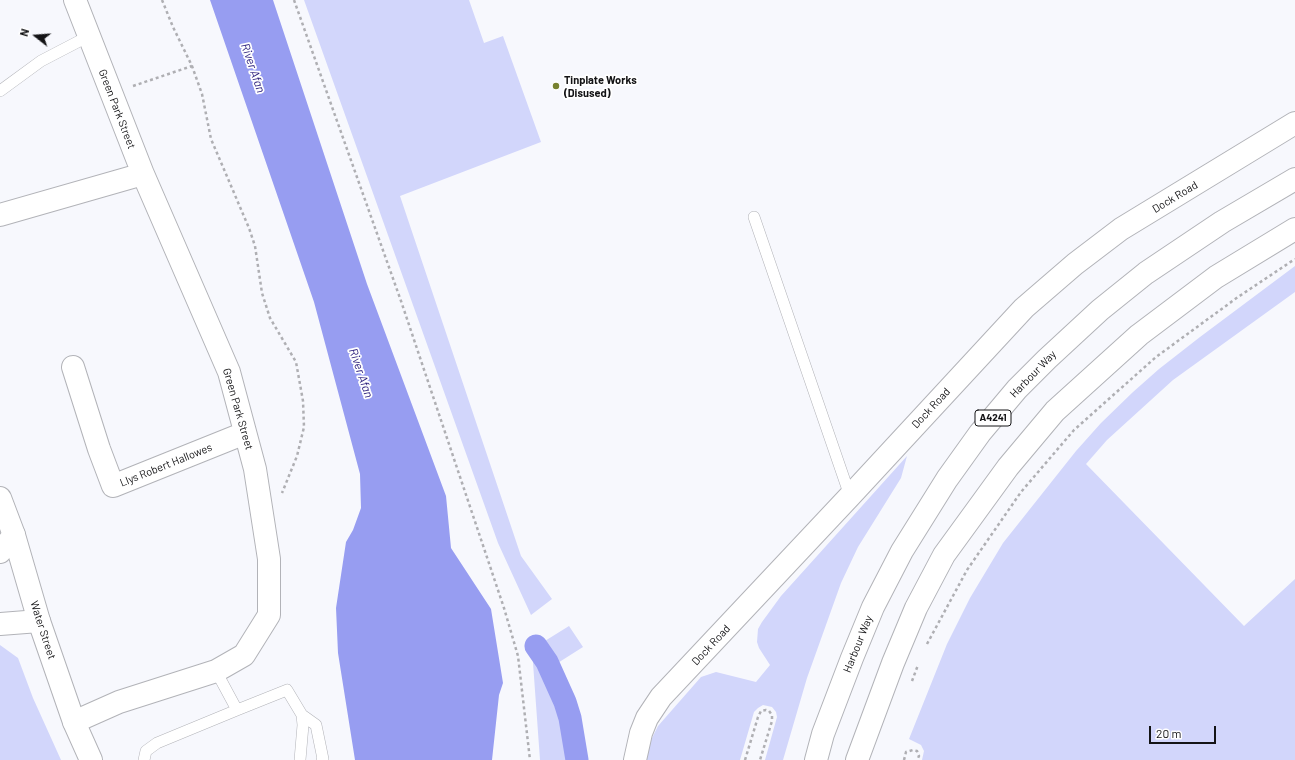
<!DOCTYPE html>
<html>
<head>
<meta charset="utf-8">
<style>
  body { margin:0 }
  #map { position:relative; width:1295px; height:760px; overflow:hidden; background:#f7f8fd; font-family:Barlow,sans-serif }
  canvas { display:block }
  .north { position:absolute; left:16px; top:16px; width:40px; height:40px; -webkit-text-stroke:3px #fff; paint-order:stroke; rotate:287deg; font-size:11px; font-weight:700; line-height:16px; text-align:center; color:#141416 }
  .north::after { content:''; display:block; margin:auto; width:14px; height:18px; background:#141416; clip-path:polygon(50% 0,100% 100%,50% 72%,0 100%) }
  .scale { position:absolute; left:1149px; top:726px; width:67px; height:18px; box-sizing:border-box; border:2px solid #141416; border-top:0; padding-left:5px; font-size:12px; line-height:14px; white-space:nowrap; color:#141416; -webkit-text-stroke:3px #fff; paint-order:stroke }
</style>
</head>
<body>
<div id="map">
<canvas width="1295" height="760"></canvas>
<div class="north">N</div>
<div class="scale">20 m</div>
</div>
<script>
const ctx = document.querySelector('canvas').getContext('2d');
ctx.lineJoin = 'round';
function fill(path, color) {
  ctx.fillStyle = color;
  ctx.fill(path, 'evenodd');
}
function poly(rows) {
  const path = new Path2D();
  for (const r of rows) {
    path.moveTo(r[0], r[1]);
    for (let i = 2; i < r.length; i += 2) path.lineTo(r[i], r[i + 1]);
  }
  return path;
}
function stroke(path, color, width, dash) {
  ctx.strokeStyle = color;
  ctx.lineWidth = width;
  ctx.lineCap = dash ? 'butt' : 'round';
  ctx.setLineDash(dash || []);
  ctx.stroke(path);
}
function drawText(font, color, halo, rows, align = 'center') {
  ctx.font = font + ' Barlow,sans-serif';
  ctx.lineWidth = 3.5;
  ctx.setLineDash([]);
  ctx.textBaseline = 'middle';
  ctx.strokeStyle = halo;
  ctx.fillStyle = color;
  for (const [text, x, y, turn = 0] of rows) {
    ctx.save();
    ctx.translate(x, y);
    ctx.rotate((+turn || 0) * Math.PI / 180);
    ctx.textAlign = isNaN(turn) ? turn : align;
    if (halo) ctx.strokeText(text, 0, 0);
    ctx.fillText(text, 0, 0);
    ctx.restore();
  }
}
fill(poly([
  [304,0,469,0,484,43,503,36,541,142,400,196,521,556,552,599,531,615,498,543],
  [1295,266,1295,292,1173,380,1107,440,1086,464,1244,626,1295,579,1295,760,922,760,924,751,921,745,909,739,947,644,970,598,1003,543,1076,451,1101,423,1133,392,1159,369,1200,337],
  [907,456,901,478,858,547,841,583,807,678,783,760,765,760,777,717,776,712,772,707,763,705,758,708,754,712,740,760,645,760,651,740,658,726,701,677,716,672,756,682,770,665,759,648,757,642,758,629,762,622,781,596],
  [569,626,583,647,553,666,571,709,582,760,540,760,532,649],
  [0,645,18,658,33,698,61,760,0,760]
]), '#d2d6fb');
fill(poly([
  [210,0,273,0,367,284,446,496,451,548,491,609,503,683,499,695,492,760,355,760,338,653,336,608,346,542,353,530,361,508,360,474,314,302]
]), '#979df1');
stroke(poly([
  [536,646,547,662,565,702,570,718,577,760]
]), '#979df1', 23);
const service = poly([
  [0,91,41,61,89,36],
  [754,217,850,496],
  [216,671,237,710],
  [302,715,316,725,323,759,322,760],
  [144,760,146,751,157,743,237,710,287,690,302,715,303,725,300,760]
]);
const minor = poly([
  [0,215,143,174],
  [73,367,99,449,113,486,245,433],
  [0,552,14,535],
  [0,624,39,621],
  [74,722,119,702,216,671,244,655,269,615,269,559,255,469,229,372,143,174,75,0],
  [635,760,641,733,647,718,661,697,850,496,1024,308,1075,264,1121,229,1295,123]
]);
const tertiary = poly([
  [0,498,14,535,39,621,74,722,91,760]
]);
const primary = poly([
  [816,760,823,734,852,658,873,607,902,551,947,479,980,433,1017,389,1047,359,1100,310,1146,273,1222,222,1295,179],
  [857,760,893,663,916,608,944,555,1008,467,1055,411,1139,335,1216,277,1295,229]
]);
stroke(service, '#b2b3b8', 12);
stroke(minor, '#b2b3b8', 24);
stroke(tertiary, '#b2b3b8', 24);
stroke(primary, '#b2b3b8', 24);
stroke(poly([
  [162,0,173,27,192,66,202,94,211,139,249,228,255,246,262,293,270,318,296,362,303,401,304,427,297,456,282,493],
  [294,0,401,301,504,608,518,656,530,760],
  [133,86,192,66],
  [927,644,967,570,1021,492,1074,430,1156,357,1238,297,1295,259],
  [912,681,918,665],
  [745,760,758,717,761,711,766,710,769,711,772,715,772,721,760,760],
  [904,760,906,752,913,750,917,751,919,756,917,760]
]), '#afafb3', 2.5, [3, 3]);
stroke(service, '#fff', 11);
stroke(minor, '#fff', 22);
stroke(tertiary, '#fff', 22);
stroke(primary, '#fff', 22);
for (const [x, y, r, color] of [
  [556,86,4,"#76812e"]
]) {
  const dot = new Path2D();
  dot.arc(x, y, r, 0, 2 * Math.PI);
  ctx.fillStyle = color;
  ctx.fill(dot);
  stroke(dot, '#fff', 1.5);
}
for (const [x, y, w] of [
  [993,418,36]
]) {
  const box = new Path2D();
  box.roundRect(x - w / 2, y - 8, w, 16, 3);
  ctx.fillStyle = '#fff';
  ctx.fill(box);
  stroke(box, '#141416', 1);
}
drawText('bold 10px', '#141416', null, [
  ["A4241",993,418]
]);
drawText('bold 11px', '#141416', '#fff', [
  ["Tinplate Works",564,80],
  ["(Disused)",564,93]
], 'left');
drawText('11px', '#141416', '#fff', [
  ["Green Park Street",117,109,69],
  ["Dock Road",1175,197,-31],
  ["Harbour Way",1033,374,-46],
  ["Dock Road",931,408,-47],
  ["Green Park Street",238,409,74],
  ["Llys Robert Hallowes",166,465,-22],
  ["Water Street",43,630,72],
  ["Harbour Way",858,644,-68],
  ["Dock Road",711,645,-47]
]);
drawText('italic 12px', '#281b7a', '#fff', [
  ["River Afan",253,68,71],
  ["River Afan",361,373,71]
]);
</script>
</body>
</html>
